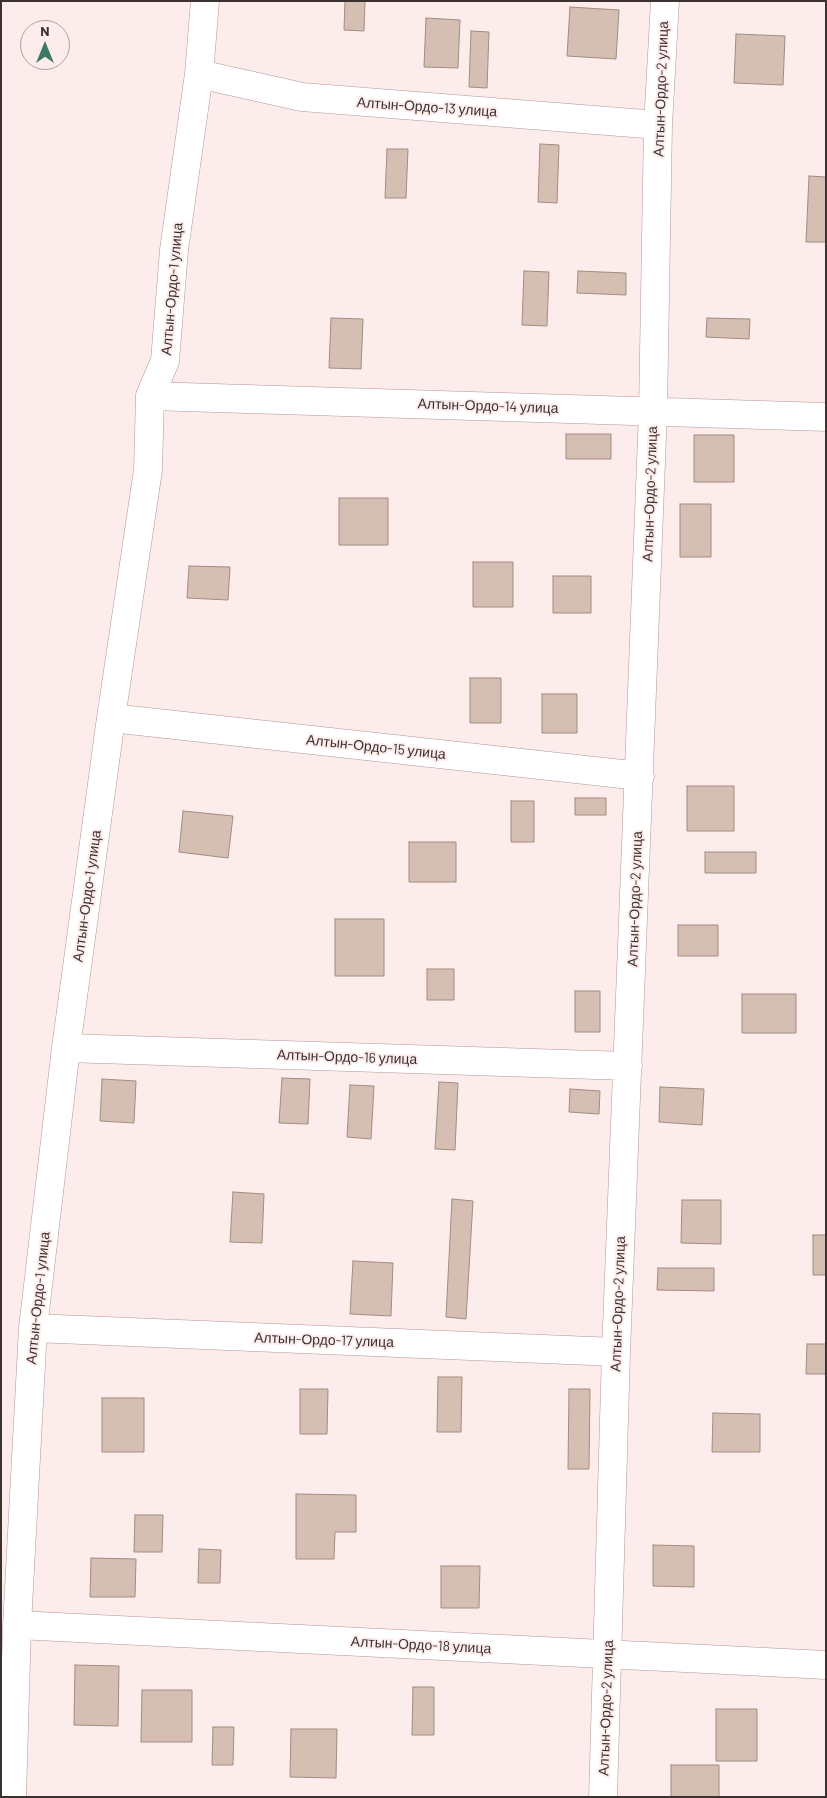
<!DOCTYPE html>
<html>
<head>
<meta charset="utf-8">
<style>
  body { margin:0 }
  #map { position:relative; width:827px; height:1798px; overflow:hidden; background:#fdecec; font-family:Barlow,sans-serif }
  canvas { display:block }
  .frame { position:absolute; inset:0; border:2px solid #3c3131; pointer-events:none }
  .north { position:absolute; left:20px; top:20px; width:50px; height:50px; box-sizing:border-box; background:#fdecec; border:1px solid #b0a1a1; border-radius:50%; rotate:0deg; font-size:14px; font-weight:700; line-height:20px; text-align:center; color:#3c3131 }
  .north::after { content:''; display:block; margin:auto; width:18px; height:22px; background:#3c7a66; clip-path:polygon(50% 0,100% 100%,50% 72%,0 100%) }
</style>
</head>
<body>
<div id="map">
<canvas width="827" height="1798"></canvas>
<div class="frame"></div>
<div class="north">N</div>
</div>
<script>
const ctx = document.querySelector('canvas').getContext('2d');
ctx.lineJoin = 'round';
function fill(path, color) {
  ctx.fillStyle = color;
  ctx.fill(path, 'evenodd');
}
function poly(rows) {
  const path = new Path2D();
  for (const r of rows) {
    path.moveTo(r[0], r[1]);
    for (let i = 2; i < r.length; i += 2) path.lineTo(r[i], r[i + 1]);
  }
  return path;
}
function stroke(path, color, width, dash) {
  ctx.strokeStyle = color;
  ctx.lineWidth = width;
  ctx.lineCap = dash ? 'butt' : 'round';
  ctx.setLineDash(dash || []);
  ctx.stroke(path);
}
function drawText(font, color, halo, rows, align = 'center') {
  ctx.font = font + ' Barlow,sans-serif';
  ctx.lineWidth = 4;
  ctx.setLineDash([]);
  ctx.textBaseline = 'middle';
  ctx.strokeStyle = halo;
  ctx.fillStyle = color;
  for (const [text, x, y, turn = 0] of rows) {
    ctx.save();
    ctx.translate(x, y);
    ctx.rotate((+turn || 0) * Math.PI / 180);
    ctx.textAlign = isNaN(turn) ? turn : align;
    if (halo) ctx.strokeText(text, 0, 0);
    ctx.fillText(text, 0, 0);
    ctx.restore();
  }
}
const building = poly([
  [345,1,365,1,364,31,344,30,345,1],
  [570,7,619,10,616,59,567,56,570,7],
  [426,18,460,20,458,68,424,67,426,18],
  [471,31,489,32,487,88,469,87,471,31],
  [736,34,785,36,783,85,734,83,736,34],
  [540,144,559,145,557,203,538,202,540,144],
  [387,149,408,149,406,198,385,198,387,149],
  [809,176,826,177,826,242,806,242,809,176],
  [524,271,549,272,547,326,522,325,524,271],
  [578,271,626,273,626,295,577,293,578,271],
  [331,318,363,319,361,369,329,368,331,318],
  [707,318,750,319,749,339,706,337,707,318],
  [566,434,611,434,611,459,566,459,566,434],
  [694,435,734,435,734,482,694,482,694,435],
  [339,498,388,498,388,545,339,545,339,498],
  [680,504,711,504,711,557,680,557,680,504],
  [473,562,513,562,513,607,473,607,473,562],
  [189,566,230,567,228,600,187,598,189,566],
  [553,576,591,576,591,613,553,613,553,576],
  [470,678,501,678,501,723,470,723,470,678],
  [542,694,577,694,577,733,542,733,542,694],
  [687,786,734,786,734,831,687,831,687,786],
  [575,798,606,798,606,815,575,815,575,798],
  [511,801,534,801,534,842,511,842,511,801],
  [183,811,233,816,228,858,179,852,183,811],
  [409,842,456,842,456,882,409,882,409,842],
  [705,852,756,852,756,873,705,873,705,852],
  [335,919,384,919,384,976,335,976,335,919],
  [678,925,718,925,718,956,678,956,678,925],
  [427,969,454,969,454,1000,427,1000,427,969],
  [575,991,600,991,600,1032,575,1032,575,991],
  [742,994,796,994,796,1033,742,1033,742,994],
  [282,1078,310,1079,308,1124,279,1123,282,1078],
  [102,1079,136,1081,134,1123,100,1121,102,1079],
  [439,1082,458,1083,455,1150,435,1149,439,1082],
  [350,1085,374,1086,371,1139,347,1137,350,1085],
  [660,1087,704,1089,702,1125,659,1122,660,1087],
  [570,1089,600,1091,599,1114,569,1112,570,1089],
  [233,1192,264,1194,262,1243,230,1242,233,1192],
  [452,1199,473,1201,466,1319,446,1317,452,1199],
  [682,1200,721,1200,721,1244,681,1243,682,1200],
  [813,1235,826,1235,826,1275,813,1275,813,1235],
  [353,1261,393,1263,391,1316,350,1314,353,1261],
  [658,1268,714,1268,714,1291,657,1290,658,1268],
  [807,1344,826,1344,826,1374,806,1374,807,1344],
  [438,1377,462,1377,461,1432,437,1432,438,1377],
  [300,1389,328,1389,327,1434,300,1434,300,1389],
  [569,1389,590,1389,589,1469,568,1469,569,1389],
  [102,1398,144,1398,144,1452,102,1452,102,1398],
  [713,1413,760,1414,760,1452,712,1452,713,1413],
  [296,1494,356,1495,356,1532,335,1532,334,1559,296,1559,296,1494],
  [135,1515,163,1515,162,1552,134,1552,135,1515],
  [653,1545,694,1546,694,1587,653,1586,653,1545],
  [199,1549,221,1550,220,1583,198,1583,199,1549],
  [91,1558,136,1559,135,1597,90,1597,91,1558],
  [441,1566,480,1566,479,1608,441,1608,441,1566],
  [75,1665,119,1666,118,1726,74,1725,75,1665],
  [413,1687,434,1687,434,1735,412,1735,413,1687],
  [142,1690,192,1690,192,1742,141,1742,142,1690],
  [716,1709,757,1709,757,1761,716,1761,716,1709],
  [213,1727,234,1727,233,1765,212,1765,213,1727],
  [291,1729,337,1729,336,1778,290,1777,291,1729],
  [671,1765,719,1765,719,1797,671,1797,671,1765]
]);
fill(building, '#d5bfb3');
stroke(building, '#a18c80', 1);
const minor = poly([
  [199,74,302,97,658,125],
  [150,396,826,417],
  [111,718,640,776],
  [66,1048,628,1066],
  [33,1328,616,1352],
  [17,1625,826,1665],
  [12,1797,17,1625,33,1328,66,1048,111,718,148,470,150,396,165,361,174,250,199,74,205,1],
  [603,1797,616,1352,653,411,658,125,665,1]
]);
stroke(minor, '#b09796', 29);
stroke(minor, '#fff', 28);
drawText('14px', '#3c3131', '#fdecec', [
  ["Алтын-Ордо-2 улица",661,89,-88],
  ["Алтын-Ордо-13 улица",427,107,4],
  ["Алтын-Ордо-1 улица",172,289,-85],
  ["Алтын-Ордо-14 улица",488,406,2],
  ["Алтын-Ордо-2 улица",650,494,-88],
  ["Алтын-Ордо-15 улица",376,747,6],
  ["Алтын-Ордо-1 улица",87,896,-82],
  ["Алтын-Ордо-2 улица",635,899,-88],
  ["Алтын-Ордо-16 улица",347,1057,2],
  ["Алтын-Ордо-1 улица",38,1298,-84],
  ["Алтын-Ордо-2 улица",618,1304,-88],
  ["Алтын-Ордо-17 улица",324,1340,2],
  ["Алтын-Ордо-18 улица",421,1645,3],
  ["Алтын-Ордо-2 улица",606,1708,-88]
]);
</script>
</body>
</html>
